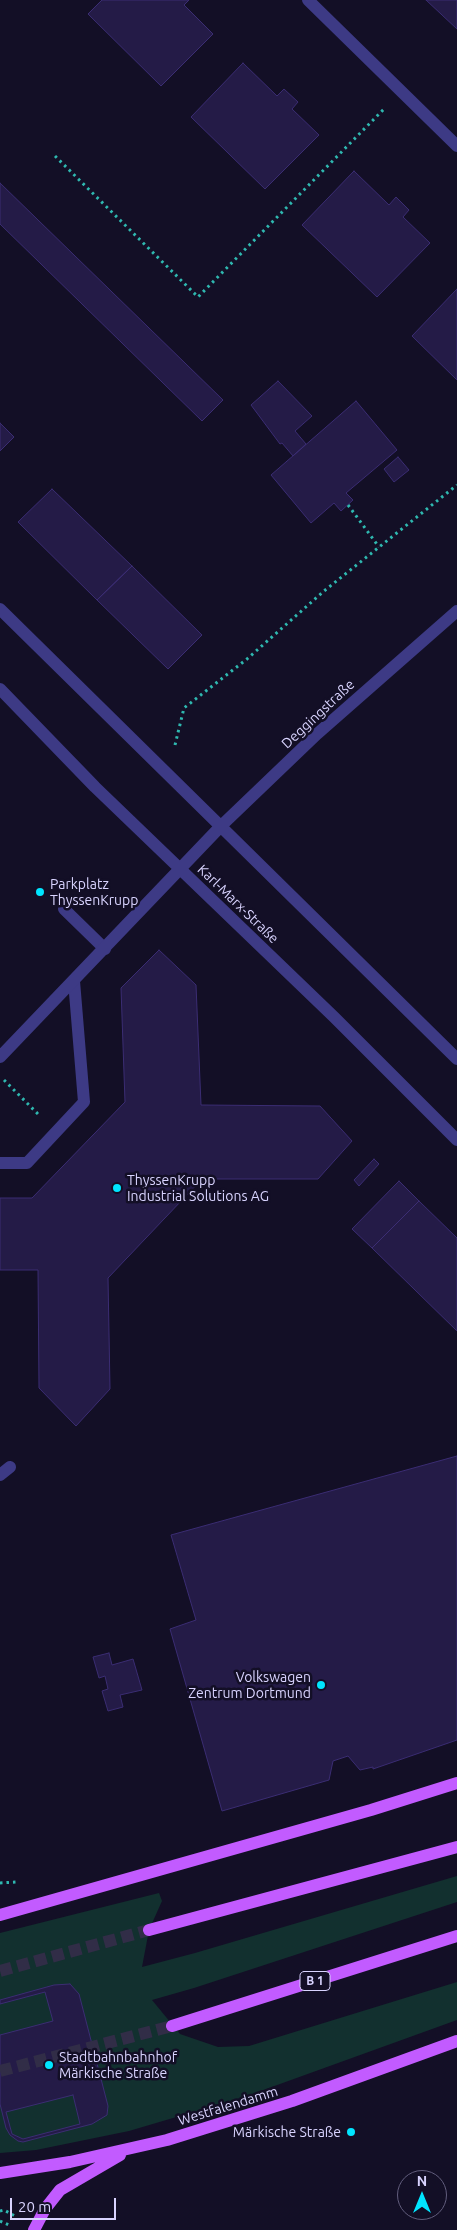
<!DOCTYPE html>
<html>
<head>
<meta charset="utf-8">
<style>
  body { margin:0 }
  #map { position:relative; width:457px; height:2230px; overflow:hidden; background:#130f26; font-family:Ubuntu,sans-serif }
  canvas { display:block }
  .north { position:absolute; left:397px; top:2170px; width:50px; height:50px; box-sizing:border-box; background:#130f26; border:1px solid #625e7d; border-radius:50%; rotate:0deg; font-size:14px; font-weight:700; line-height:20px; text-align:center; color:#d9d4ff }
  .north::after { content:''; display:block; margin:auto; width:18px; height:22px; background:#00e5ff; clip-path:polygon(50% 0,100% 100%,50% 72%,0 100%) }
  .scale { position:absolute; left:10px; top:2198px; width:106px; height:22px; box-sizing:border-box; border:2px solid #d9d4ff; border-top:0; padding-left:6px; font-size:15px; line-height:18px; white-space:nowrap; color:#d9d4ff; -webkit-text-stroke:4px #130f26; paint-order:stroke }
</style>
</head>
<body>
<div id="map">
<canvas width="457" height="2230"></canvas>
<div class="north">N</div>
<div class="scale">20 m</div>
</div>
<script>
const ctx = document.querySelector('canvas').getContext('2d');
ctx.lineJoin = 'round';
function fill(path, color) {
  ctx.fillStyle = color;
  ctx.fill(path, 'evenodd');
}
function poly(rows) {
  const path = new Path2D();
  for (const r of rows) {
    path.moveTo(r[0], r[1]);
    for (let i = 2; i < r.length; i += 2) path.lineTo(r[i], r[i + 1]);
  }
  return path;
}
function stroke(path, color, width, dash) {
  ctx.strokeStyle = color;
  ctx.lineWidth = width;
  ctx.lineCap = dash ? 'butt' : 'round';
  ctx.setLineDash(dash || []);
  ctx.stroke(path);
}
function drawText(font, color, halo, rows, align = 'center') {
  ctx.font = font + ' Ubuntu,sans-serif';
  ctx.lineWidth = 5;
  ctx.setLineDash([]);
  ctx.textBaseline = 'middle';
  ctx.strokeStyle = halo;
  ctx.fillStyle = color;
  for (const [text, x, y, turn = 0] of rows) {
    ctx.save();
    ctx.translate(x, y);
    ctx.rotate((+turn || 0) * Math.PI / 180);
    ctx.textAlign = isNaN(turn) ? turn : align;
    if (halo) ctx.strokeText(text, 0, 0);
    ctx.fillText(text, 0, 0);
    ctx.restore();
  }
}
fill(poly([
  [457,1876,457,1902,194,1988,152,2000,180,2034,218,2047,249,2046,457,1982,457,2020,244,2097,129,2131,36,2150,0,2153,0,1933,159,1893,162,1901,149,1930,142,1967,195,1953]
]), '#12302f');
const building = poly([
  [102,0,189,0,184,5,213,34,161,86,88,14,102,0],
  [426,0,457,0,457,29,426,0],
  [243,63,277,96,284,89,298,102,292,109,319,135,265,189,191,117,243,63],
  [354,171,389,205,396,197,409,210,403,217,430,243,377,297,302,225,354,171],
  [0,183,223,400,202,421,0,224,0,183],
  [457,289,457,380,412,336,457,289],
  [278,381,312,416,295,431,306,444,293,456,282,443,280,444,251,405,278,381],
  [356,401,397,450,346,493,353,500,341,511,334,503,311,523,271,475,356,401],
  [0,423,14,437,0,451,0,423],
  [398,457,409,470,394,482,384,469,398,457],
  [52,489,132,566,97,600,18,522,52,489],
  [132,566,202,635,168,669,97,600,132,566],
  [159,950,196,985,201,1105,320,1106,352,1141,318,1179,202,1179,108,1278,110,1389,76,1426,39,1388,38,1270,0,1270,0,1198,32,1198,125,1102,121,988,159,950],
  [374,1159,379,1164,359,1186,354,1180,374,1159],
  [399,1181,419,1201,372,1248,352,1229,399,1181],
  [419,1201,457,1238,457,1331,372,1248,419,1201],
  [457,1456,457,1740,373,1769,373,1767,360,1770,348,1756,333,1761,329,1780,222,1811,170,1629,196,1620,171,1535,457,1456],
  [109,1653,112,1665,133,1659,142,1690,120,1695,123,1707,108,1711,102,1691,108,1689,105,1676,99,1678,93,1657,109,1653],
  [70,1984,79,1994,108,2106,107,2115,92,2124,23,2142,18,2141,10,2135,6,2128,0,2104,0,2035,53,2021,45,1992,0,2004,0,2000,54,1985,70,1984],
  [73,2095,80,2124,23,2139,12,2134,6,2112,73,2095]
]);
fill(building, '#241b47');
stroke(building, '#3b2d73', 1);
stroke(poly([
  [0,1971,149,1930],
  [0,2071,172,2026]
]), '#312d47', 12, [12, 6]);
stroke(poly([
  [55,156,198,297,385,108],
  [348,505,379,547],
  [175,745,184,708,247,659,324,591,457,485],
  [4,1080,39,1115],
  [0,1883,17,1882],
  [0,2211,4,2210,15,2216],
  [0,2221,11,2226]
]), '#2fb8b0', 3, [2.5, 4]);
stroke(poly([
  [64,909,105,949],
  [0,1163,27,1163,84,1102,74,981],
  [0,1475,10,1467]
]), '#3d3a85', 12);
stroke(poly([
  [308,0,457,146],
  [0,609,457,1059],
  [0,689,95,787,334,1017,457,1140],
  [0,1057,221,826,317,734,457,611]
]), '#3d3a85', 12);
stroke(poly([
  [0,1915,371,1810,457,1783],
  [149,1930,457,1847],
  [172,2026,457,1936],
  [0,2173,70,2162,167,2140,292,2101,457,2041],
  [34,2230,45,2209,60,2190,120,2155]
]), '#c25bff', 12);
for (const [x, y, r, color] of [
  [40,892,5,"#00e5ff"],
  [117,1188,5,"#00e5ff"],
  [321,1685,5,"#00e5ff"],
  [49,2065,5,"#00e5ff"],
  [351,2132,5,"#00e5ff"]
]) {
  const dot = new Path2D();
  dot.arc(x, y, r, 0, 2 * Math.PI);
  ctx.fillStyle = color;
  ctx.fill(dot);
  stroke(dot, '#130f26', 2);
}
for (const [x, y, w] of [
  [315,1981,30]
]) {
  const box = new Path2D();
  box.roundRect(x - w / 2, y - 9.5, w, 19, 4);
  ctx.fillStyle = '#130f26';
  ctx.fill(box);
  stroke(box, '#d9d4ff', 1);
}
drawText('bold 12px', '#d9d4ff', null, [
  ["B 1",315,1981]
]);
drawText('14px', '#d9d4ff', '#130f26', [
  ["Deggingstraße",318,714,-43],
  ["Karl-Marx-Straße",238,904,44],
  ["Westfalendamm",228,2106,-17]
]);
drawText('14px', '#d9d4ff', '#130f26', [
  ["Parkplatz",50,884],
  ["ThyssenKrupp",50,900],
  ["ThyssenKrupp",127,1180],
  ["Industrial Solutions AG",127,1196],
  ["Volkswagen",311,1677,"right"],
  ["Zentrum Dortmund",311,1693,"right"],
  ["Stadtbahnbahnhof",59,2057],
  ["Märkische Straße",59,2073],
  ["Märkische Straße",341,2132,"right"]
], 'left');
</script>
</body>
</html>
